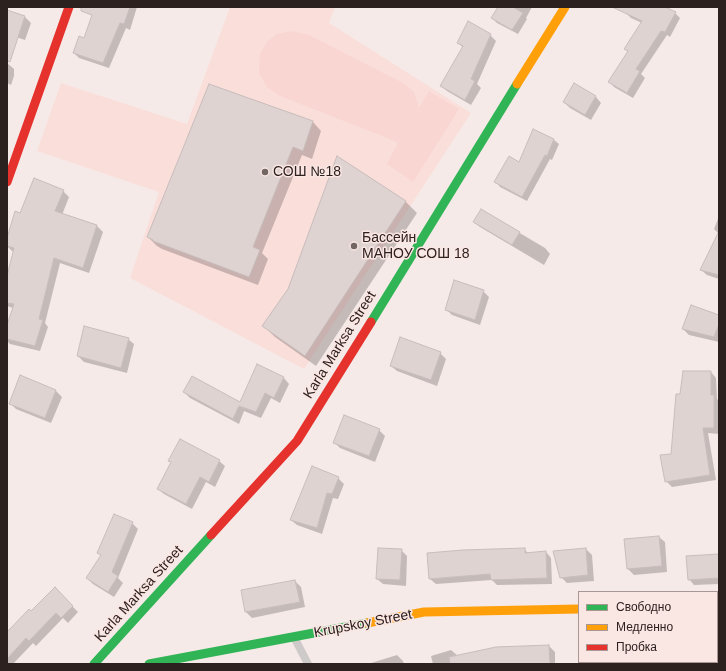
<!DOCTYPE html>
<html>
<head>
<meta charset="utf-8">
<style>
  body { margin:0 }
  #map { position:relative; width:726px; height:671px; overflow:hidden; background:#f5eae8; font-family:Helvetica,sans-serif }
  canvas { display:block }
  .frame { position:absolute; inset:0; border:8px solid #2d211f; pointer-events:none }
  .legend { position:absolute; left:578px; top:591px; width:140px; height:72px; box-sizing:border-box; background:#fae6e3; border:1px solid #a89795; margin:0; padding:5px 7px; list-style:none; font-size:12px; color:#2d211f }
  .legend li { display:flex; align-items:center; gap:8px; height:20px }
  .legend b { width:20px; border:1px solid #a89795 }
</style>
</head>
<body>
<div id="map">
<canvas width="726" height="671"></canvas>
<div class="frame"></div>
<ul class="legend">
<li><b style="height:5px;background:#30b455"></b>Свободно</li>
<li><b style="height:5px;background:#ff9f0a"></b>Медленно</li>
<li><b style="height:5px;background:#e5322d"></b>Пробка</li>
</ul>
</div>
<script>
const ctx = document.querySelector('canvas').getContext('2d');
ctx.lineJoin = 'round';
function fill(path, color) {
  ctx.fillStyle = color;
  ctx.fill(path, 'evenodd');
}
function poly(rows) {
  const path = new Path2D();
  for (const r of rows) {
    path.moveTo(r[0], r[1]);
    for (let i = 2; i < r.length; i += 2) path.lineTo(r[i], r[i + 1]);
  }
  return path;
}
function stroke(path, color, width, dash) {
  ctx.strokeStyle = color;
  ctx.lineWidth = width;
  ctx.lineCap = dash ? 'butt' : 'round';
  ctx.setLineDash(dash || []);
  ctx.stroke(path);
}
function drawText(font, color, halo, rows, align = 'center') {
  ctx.font = font + ' Helvetica,sans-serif';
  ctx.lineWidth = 3;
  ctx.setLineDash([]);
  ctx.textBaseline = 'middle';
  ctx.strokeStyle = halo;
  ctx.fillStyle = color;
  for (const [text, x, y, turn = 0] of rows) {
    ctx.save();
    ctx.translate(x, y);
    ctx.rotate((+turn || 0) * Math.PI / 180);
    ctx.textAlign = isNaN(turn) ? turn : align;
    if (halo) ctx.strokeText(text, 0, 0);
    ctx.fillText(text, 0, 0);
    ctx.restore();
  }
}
fill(poly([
  [230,7,279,7,283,8,284,7,335,7,329,23,471,113,304,369,130,278,159,192,37,151,61,83,187,124]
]), '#fadeda');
fill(poly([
  [291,31,309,35,403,83,414,92,419,108,429,91,459,109,413,182,387,164,398,143,385,137,280,96,267,87,259,73,260,54,267,42,277,34]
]), '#f9d6d1');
fill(poly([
  [95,7,137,7,130,30,126,28,109,68,79,58,74,53,85,39],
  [499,7,532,7,526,18,527,19,518,34,497,23,492,18],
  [630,7,662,7,675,13,680,18,670,37,667,35,641,74,645,78,633,98,614,87,609,81,628,52,625,49,642,23,631,18,626,13],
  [7,11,25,17,31,23,25,40,7,34],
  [490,35,496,41,477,84,481,88,471,105,447,91,441,86,463,48,459,43],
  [7,63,14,69,14,76,11,85,7,83],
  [574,84,596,97,601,103,591,120,570,108,564,102],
  [313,122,321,131,312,159,302,155,262,253,268,259,258,285,162,249,157,246,148,237],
  [534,131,554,140,559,144,552,160,550,159,527,201,500,187,496,182,520,163],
  [338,158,406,202,417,213,316,366,275,337,264,326,289,290],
  [63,191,69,197,62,215,97,226,103,232,89,273,60,263,45,323,48,327,40,351,10,344,7,341,7,328,13,308,7,306,7,280,14,251,12,251,7,246,7,242,21,214],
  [481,210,545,248,550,254,544,265,480,227,474,222],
  [719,216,719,279,707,275,701,270,719,234,714,229],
  [483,291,489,297,480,325,452,315,446,309],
  [719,316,719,342,689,335,683,329],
  [128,339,134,344,127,373,84,362,78,356],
  [440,353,446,359,437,386,397,371,391,366],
  [258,366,284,378,289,384,280,403,271,398,261,418,244,411,239,424,190,398,184,392,240,403],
  [711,372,716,378,717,399,719,401,719,434,708,433,716,480,672,487,666,481,672,455,681,395],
  [21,377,56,391,62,397,51,423,16,409,10,403],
  [379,430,385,436,375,462,340,448,334,442],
  [219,461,225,466,215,487,206,482,192,509,164,494,158,489,172,463],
  [338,478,344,484,338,499,333,498,322,534,297,525,291,520],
  [132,523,138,529,118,578,123,583,114,597,93,584,87,578,101,556,98,553],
  [659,537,665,542,667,572,634,575,628,569],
  [524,549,529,554,546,552,551,558,552,584,497,585,492,580,436,584,430,579],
  [586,549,592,555,594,581,567,583,561,577],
  [401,550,407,556,406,586,383,584,377,579],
  [719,555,719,584,694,585,689,579],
  [295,581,301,587,305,607,252,618,246,612,242,591],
  [55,589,78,612,68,623,63,618,36,646,33,643,13,664,7,664,7,633,31,613],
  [549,646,555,652,555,664,433,664,431,656,451,650,458,656],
  [717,650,719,650,719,664,703,664,702,662,717,662],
  [397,655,403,661,404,664,372,664,371,663],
  [583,662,613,662,614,664,584,664]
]), '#0003');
const building = poly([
  [81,7,130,7,124,24,120,23,103,63,73,53,79,36,84,38,92,15,81,11,81,7],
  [498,7,513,7,523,13,512,30,491,18,498,7],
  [612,7,665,7,676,12,665,32,661,31,636,69,640,71,627,93,608,82,628,51,624,49,642,21,612,7],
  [7,10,25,16,10,62,7,61,7,10],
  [468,21,491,34,471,79,475,81,465,100,440,86,463,46,457,43,468,21],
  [574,83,596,96,585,115,563,102,574,83],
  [209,84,313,121,303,151,293,147,253,247,260,250,249,277,153,241,153,240,147,237,209,84],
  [533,129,554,139,547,156,545,155,522,197,494,182,509,156,519,162,533,129],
  [337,156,406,201,305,356,262,326,288,289,337,156],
  [34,178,64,190,55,211,97,225,83,268,54,258,39,319,43,320,35,346,7,339,7,325,14,304,7,303,7,276,14,248,7,246,7,238,15,211,20,213,34,178],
  [481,209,520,232,512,245,473,222,481,209],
  [719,231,719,275,700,270,719,231],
  [454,280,484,290,475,320,445,310,454,280],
  [691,305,719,315,719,324,714,337,682,329,691,305],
  [84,326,129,338,121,368,77,356,84,326],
  [400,337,441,352,431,380,390,366,400,337],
  [257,364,284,377,274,398,265,393,256,412,239,406,233,419,183,392,192,376,240,402,257,364],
  [683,371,711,371,711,395,714,395,714,428,703,428,710,475,665,482,660,455,671,454,676,394,680,394,683,371],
  [20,375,56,390,45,418,9,404,20,375],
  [344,415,380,429,369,456,333,443,344,415],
  [180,439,220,460,209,482,200,477,186,504,157,489,171,462,168,461,180,439],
  [312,466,339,477,332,494,327,493,317,528,290,520,312,466],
  [114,514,133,522,112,572,118,576,108,592,86,578,101,555,97,553,114,514],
  [659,536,662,566,627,569,624,539,659,536],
  [378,548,402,549,400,580,376,579,378,548],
  [525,548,525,553,546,551,547,578,491,580,490,574,429,579,427,553,463,550,525,548],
  [586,548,588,575,560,578,553,551,586,548],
  [719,554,719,578,688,580,686,556,719,554],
  [295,580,300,602,245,612,241,590,295,580],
  [55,587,73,606,61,618,56,613,29,641,26,638,7,659,7,632,29,609,31,611,55,587],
  [549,645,550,664,450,664,449,657,496,647,549,645]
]);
fill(building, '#ded3d1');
stroke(building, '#c8bdbc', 1);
stroke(poly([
  [294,637,308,664]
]), '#cfcaca', 8);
stroke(poly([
  [717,607,719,606]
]), '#cfcaca', 16);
stroke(poly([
  [371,322,517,84],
  [94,664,211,535],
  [149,664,367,623]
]), '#30b455', 9);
stroke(poly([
  [517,84,565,7],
  [367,623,424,612,579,609]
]), '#ff9f0a', 9);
stroke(poly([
  [7,182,69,7],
  [211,535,297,441,371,322]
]), '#e5322d', 9);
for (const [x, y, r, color] of [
  [265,172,4,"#736765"],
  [354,246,4,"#736765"]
]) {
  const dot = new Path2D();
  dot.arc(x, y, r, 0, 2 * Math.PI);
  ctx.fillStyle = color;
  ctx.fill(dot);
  stroke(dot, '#fae6e3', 1.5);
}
drawText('14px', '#2d211f', '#fae6e3', [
  ["СОШ №18",273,172],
  ["Бассейн",362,238],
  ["МАНОУ СОШ 18",362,254]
], 'left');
drawText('14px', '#2d211f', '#fae6e3', [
  ["Karla Marksa Street",340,345,-58],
  ["Karla Marksa Street",139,594,-48],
  ["Krupskoy Street",363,624,-11]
]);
</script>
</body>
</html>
